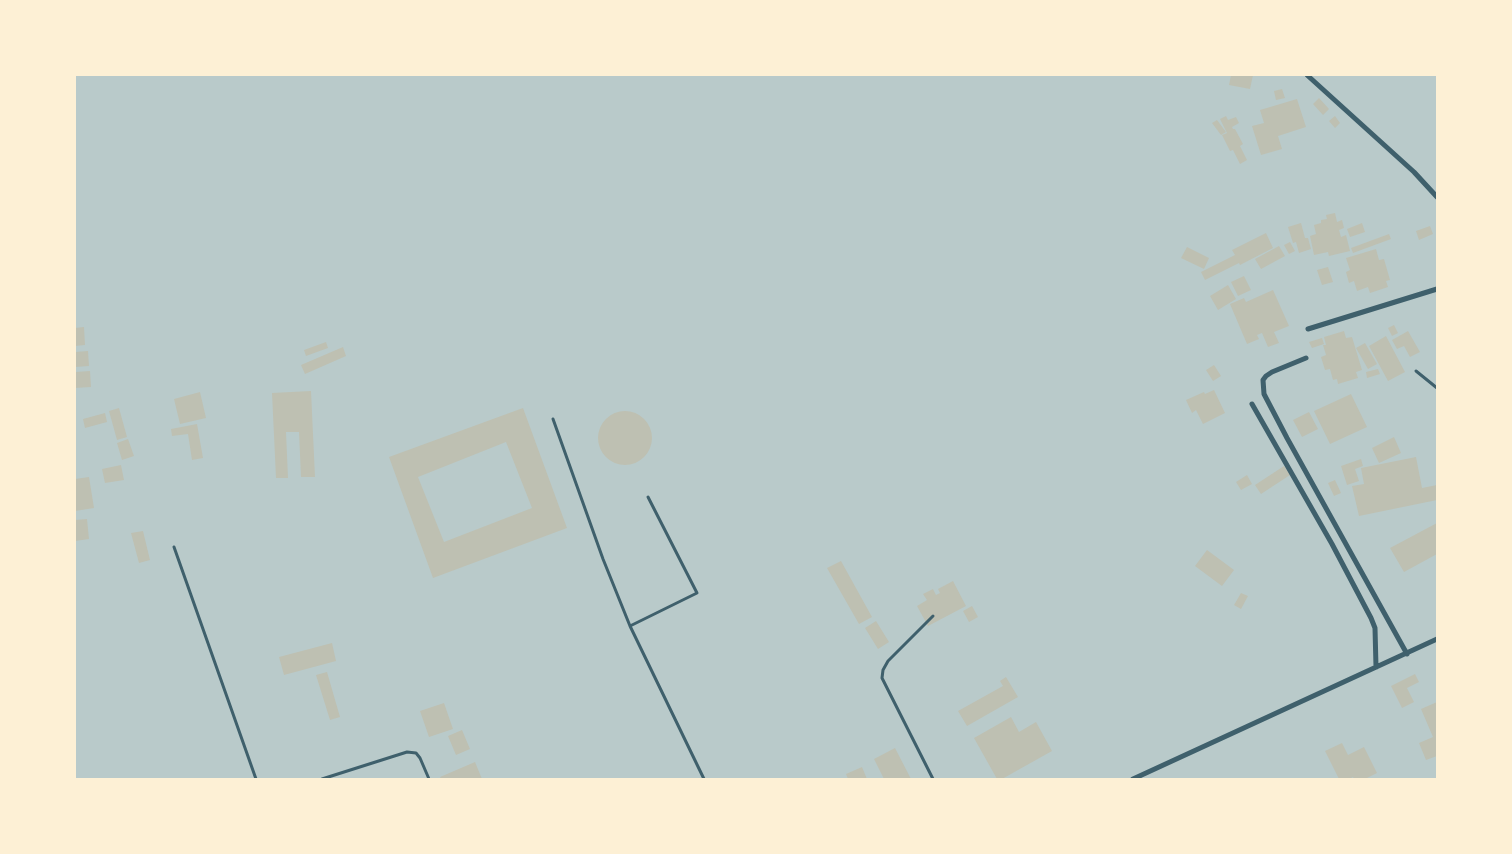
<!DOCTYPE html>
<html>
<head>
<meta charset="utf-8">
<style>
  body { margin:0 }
  #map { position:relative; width:1512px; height:854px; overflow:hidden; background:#fdf0d5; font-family:"Space Grotesk",sans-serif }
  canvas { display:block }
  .frame { position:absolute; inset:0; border:76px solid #fdf0d5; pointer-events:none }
</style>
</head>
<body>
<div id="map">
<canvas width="1512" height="854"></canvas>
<div class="frame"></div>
</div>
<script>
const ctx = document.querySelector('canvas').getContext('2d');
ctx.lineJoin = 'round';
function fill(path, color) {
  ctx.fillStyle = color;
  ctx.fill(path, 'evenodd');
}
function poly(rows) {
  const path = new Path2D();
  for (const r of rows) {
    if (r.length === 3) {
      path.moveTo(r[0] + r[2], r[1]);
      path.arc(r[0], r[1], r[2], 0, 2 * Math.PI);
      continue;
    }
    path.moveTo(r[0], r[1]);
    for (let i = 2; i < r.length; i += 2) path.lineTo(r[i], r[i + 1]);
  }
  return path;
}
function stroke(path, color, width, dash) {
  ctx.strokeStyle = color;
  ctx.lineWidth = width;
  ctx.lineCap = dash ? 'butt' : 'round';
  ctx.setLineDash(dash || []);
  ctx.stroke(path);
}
fill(poly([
  [75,75,1437,75,1437,779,75,779]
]), '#b9caca');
fill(poly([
  [1231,75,1253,75,1250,89,1229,85],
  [1282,89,1285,98,1276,100,1274,91],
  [1319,98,1329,109,1323,115,1313,104],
  [1297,99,1306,127,1278,136,1282,149,1261,155,1252,126,1264,123,1260,110],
  [1226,116,1228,120,1236,117,1239,123,1232,127,1233,129,1235,129,1243,144,1240,146,1247,160,1240,164,1233,150,1230,151,1222,135,1227,133,1220,119],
  [1335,116,1340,123,1335,128,1329,121],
  [1217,120,1226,132,1221,135,1212,123],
  [1335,213,1337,222,1342,220,1344,228,1339,230,1341,237,1346,235,1350,251,1329,256,1328,252,1314,255,1310,236,1316,234,1314,225,1321,223,1321,220,1327,219,1326,215],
  [1301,223,1305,238,1308,238,1311,249,1299,253,1296,242,1293,243,1288,227],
  [1362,223,1365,232,1350,237,1347,229],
  [1430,226,1433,234,1419,240,1416,231],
  [1266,233,1273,248,1240,265,1239,263,1205,280,1201,272,1235,255,1232,250],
  [1389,234,1391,239,1353,253,1351,248],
  [1290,242,1295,251,1289,254,1284,245],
  [1279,246,1285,256,1261,269,1255,259],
  [1187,247,1209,258,1204,269,1181,258],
  [1376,249,1379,260,1384,259,1390,280,1386,281,1388,287,1370,293,1368,287,1357,291,1354,281,1349,283,1346,272,1350,270,1346,258],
  [1328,267,1333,282,1322,285,1317,270],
  [1244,276,1251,290,1238,296,1231,282],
  [1228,285,1236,299,1218,310,1210,296],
  [1273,290,1289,326,1274,332,1279,343,1268,347,1262,333,1257,335,1259,339,1247,344,1230,304,1244,298,1246,302],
  [1394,325,1398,333,1392,336,1388,328],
  [84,327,85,345,75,346,75,328],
  [1344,331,1346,338,1352,337,1362,370,1356,372,1358,378,1338,384,1337,379,1333,380,1330,369,1325,370,1321,357,1326,355,1323,345,1326,345,1324,337],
  [1408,331,1420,352,1410,357,1404,346,1397,349,1392,340],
  [1386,336,1405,372,1388,381,1369,346],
  [1322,338,1324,344,1312,348,1309,342],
  [326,342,328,348,306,356,304,350],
  [1365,343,1377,364,1368,369,1356,348],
  [343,347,346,356,305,374,301,365],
  [88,351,89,366,75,367,75,352],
  [1214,365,1221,376,1213,381,1206,370],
  [1378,369,1380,374,1367,378,1366,372],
  [90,371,91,387,75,388,75,372],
  [1214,390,1225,413,1203,424,1196,410,1192,413,1186,400,1204,392,1205,394],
  [311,391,315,477,301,477,299,432,286,432,288,478,276,478,272,393],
  [200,392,206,418,180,424,174,399],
  [1351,394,1367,427,1330,444,1314,411],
  [119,408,127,437,117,440,109,411],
  [523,408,567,528,433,578,389,457],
  [506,442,532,508,444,542,418,477],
  [625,438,27],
  [1309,412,1318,429,1302,437,1293,420],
  [105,413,107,422,85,428,83,419],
  [197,424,203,458,192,460,188,434,172,436,171,429],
  [1394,437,1401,453,1379,463,1372,448],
  [128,439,134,456,122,460,117,443],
  [1416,457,1422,488,1437,485,1437,500,1359,516,1352,486,1364,484,1361,468],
  [1361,459,1363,466,1355,469,1359,481,1347,485,1341,466],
  [121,465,124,480,105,483,102,469],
  [1284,466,1290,475,1261,494,1255,485],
  [1247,475,1252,484,1241,490,1236,482],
  [89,477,94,508,75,511,75,479],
  [1335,480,1341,493,1334,496,1328,483],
  [87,519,89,539,75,541,75,520],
  [1437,523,1437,554,1404,572,1390,548],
  [143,531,150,560,139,563,131,533],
  [1207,550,1234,570,1222,586,1195,566],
  [841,561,872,617,859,624,827,568],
  [953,581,966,606,928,626,917,606,927,600,923,594,933,589,936,595,940,593,938,589],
  [1241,593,1248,596,1241,609,1234,605],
  [972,606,978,617,969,622,963,611],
  [876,621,889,642,878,649,865,628],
  [332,643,336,661,284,675,279,657],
  [327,672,340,717,330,720,316,675],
  [1415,674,1419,682,1407,688,1414,702,1402,708,1391,686],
  [1006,677,1018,697,967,726,958,711,1003,686,1000,681],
  [1437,702,1437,756,1426,760,1419,743,1433,737,1421,709],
  [444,703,453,729,429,737,420,711],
  [1011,717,1019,732,1036,722,1052,751,1002,779,997,779,974,738],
  [462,730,470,749,456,755,448,736],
  [1342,743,1348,755,1364,747,1377,773,1365,779,1354,779,1353,777,1349,779,1339,779,1325,751],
  [895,748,911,779,884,779,874,759],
  [475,762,482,779,441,779,440,777],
  [862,767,867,779,848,779,846,774]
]), '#bec0b2');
stroke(poly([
  [1416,371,1437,388],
  [553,419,603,559,630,626,704,779],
  [174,547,256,779],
  [630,626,697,593,648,497],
  [322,779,407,752,416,753,420,758,429,779],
  [933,779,882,678,883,670,888,661,933,616]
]), '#3f606c', 3);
stroke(poly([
  [1307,75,1414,172,1437,197],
  [1308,329,1437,289],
  [1306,358,1272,372,1266,376,1263,380,1264,394,1287,438,1407,654],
  [1252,404,1332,544,1371,618,1375,628,1376,667],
  [1133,779,1437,639]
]), '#3f606c', 5);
</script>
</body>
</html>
